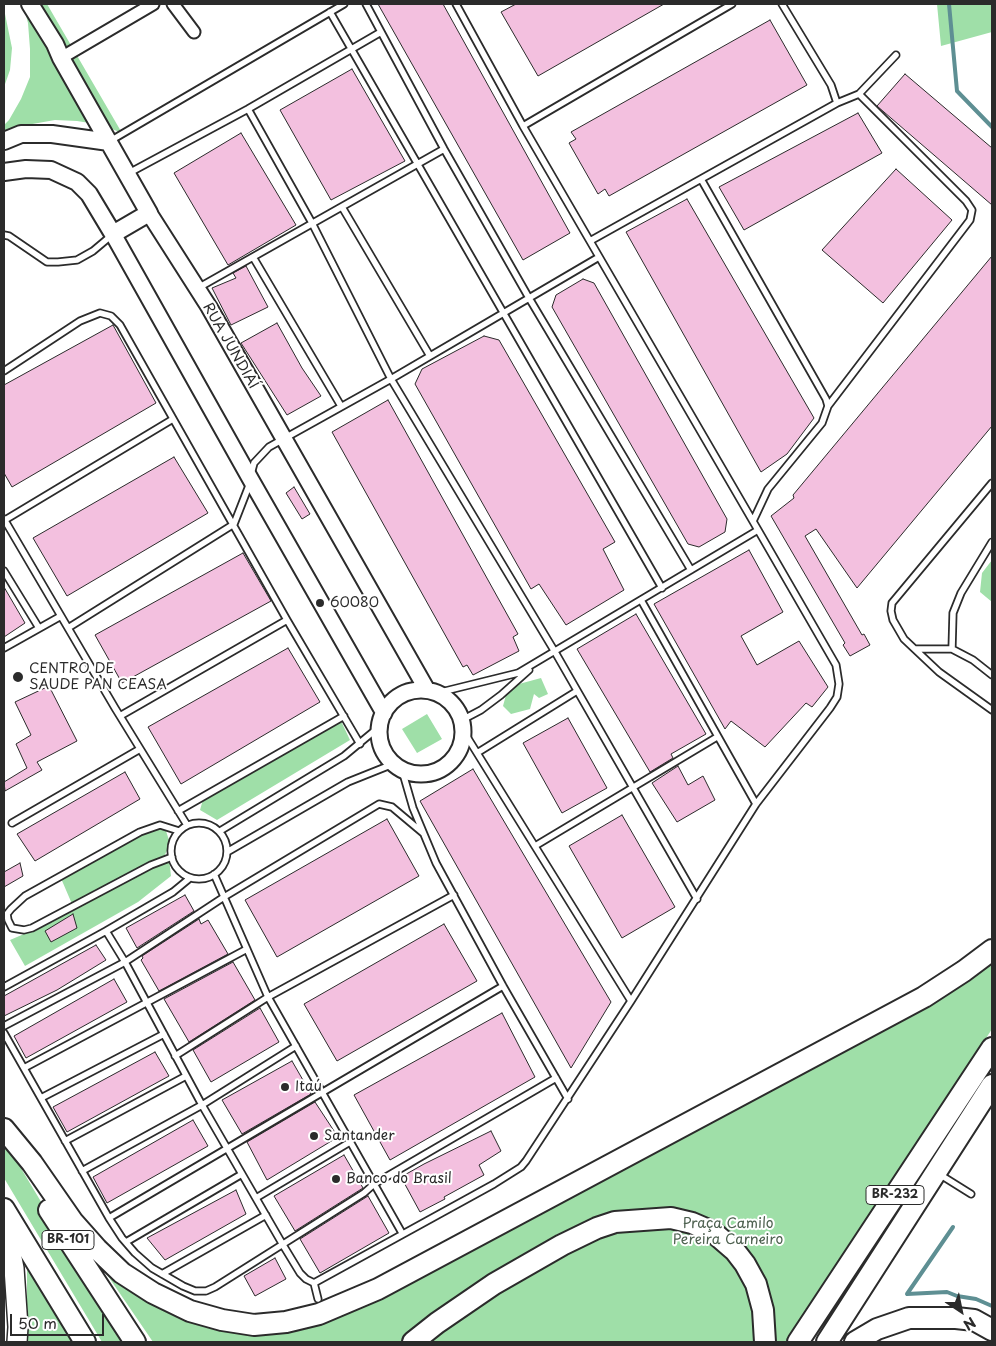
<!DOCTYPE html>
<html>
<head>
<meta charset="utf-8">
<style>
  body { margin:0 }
  #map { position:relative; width:996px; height:1346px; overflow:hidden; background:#fff; font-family:"Playpen Sans",sans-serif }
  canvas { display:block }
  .frame { position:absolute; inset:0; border:5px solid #2b2b2b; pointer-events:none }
  .north { position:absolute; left:936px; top:1286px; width:50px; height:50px; -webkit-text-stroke:4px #fff; paint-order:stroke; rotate:146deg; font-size:14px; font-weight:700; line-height:20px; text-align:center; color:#2b2b2b }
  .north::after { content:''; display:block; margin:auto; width:18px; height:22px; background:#2b2b2b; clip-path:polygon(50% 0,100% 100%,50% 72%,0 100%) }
  .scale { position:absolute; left:10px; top:1314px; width:94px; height:22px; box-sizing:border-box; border:2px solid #2b2b2b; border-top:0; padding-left:6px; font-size:15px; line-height:18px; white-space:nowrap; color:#2b2b2b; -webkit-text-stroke:4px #fff; paint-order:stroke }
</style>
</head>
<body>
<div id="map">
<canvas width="996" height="1346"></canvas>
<div class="frame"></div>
<div class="north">N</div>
<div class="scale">50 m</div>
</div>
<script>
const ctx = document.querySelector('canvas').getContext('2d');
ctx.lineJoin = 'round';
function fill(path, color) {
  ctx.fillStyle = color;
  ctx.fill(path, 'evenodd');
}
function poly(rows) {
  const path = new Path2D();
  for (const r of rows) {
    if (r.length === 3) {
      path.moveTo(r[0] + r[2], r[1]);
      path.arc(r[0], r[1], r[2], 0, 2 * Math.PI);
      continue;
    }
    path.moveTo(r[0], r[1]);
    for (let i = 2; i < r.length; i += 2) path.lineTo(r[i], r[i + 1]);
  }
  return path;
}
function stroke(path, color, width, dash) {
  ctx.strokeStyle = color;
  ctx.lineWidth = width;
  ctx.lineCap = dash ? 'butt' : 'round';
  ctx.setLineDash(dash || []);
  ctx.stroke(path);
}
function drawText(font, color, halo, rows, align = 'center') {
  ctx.font = font + ' "Playpen Sans",sans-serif';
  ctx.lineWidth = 4;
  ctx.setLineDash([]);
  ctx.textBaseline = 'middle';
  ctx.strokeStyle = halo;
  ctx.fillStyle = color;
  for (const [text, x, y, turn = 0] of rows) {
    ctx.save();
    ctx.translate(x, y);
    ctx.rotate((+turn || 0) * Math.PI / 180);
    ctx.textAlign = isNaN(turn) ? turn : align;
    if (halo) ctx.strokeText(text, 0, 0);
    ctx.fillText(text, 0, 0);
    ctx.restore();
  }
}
fill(poly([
  [23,4,47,4,122,133,102,125,77,121,55,120,21,126,4,135,4,125,9,120,21,99,30,77,30,49,28,23],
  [937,4,992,4,992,32,941,46],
  [4,9,12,48,10,70,4,87],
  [992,560,992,602,980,592,982,573],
  [541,678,548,694,539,698,534,694,530,709,511,714,503,706,506,695,519,684],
  [427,714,442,739,417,753,402,729],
  [341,721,350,740,217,820,200,810,204,796],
  [160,825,166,831,170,843,164,857,72,904,60,876,140,832],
  [169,858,171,876,138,902,25,966,10,940,38,928],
  [992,956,992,1029,788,1342,153,1342,95,1257,153,1302,302,1324],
  [4,1140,46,1210,131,1342,102,1342,4,1178],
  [27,1270,51,1278,87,1342,27,1342]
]), '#9fdfa8');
stroke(poly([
  [949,4,957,91,992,127],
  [953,1227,907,1294,947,1292,957,1296,976,1299,992,1306]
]), '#5e8f93', 4);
const building = poly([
  [378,4,443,4,570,233,523,260,378,4],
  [516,4,664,4,538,76,501,12,516,4],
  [770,20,807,85,609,196,605,189,598,194,569,143,576,139,571,132,770,20],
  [352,69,405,161,331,200,280,110,352,69],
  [905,74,992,148,992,205,877,106,905,74],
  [858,113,882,153,744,230,719,187,858,113],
  [241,133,296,225,228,265,174,173,241,133],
  [896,169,952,220,883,303,822,250,896,169],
  [687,199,814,418,787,454,761,472,626,232,687,199],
  [992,256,992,426,857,588,816,529,805,536,862,635,864,634,870,645,850,656,843,645,845,643,771,516,794,498,793,495,992,256],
  [246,266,268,307,231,325,212,288,236,278,233,273,246,266],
  [583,279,594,283,727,519,725,532,699,547,688,544,552,307,556,295,583,279],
  [277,323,302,368,321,396,287,415,241,343,277,323],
  [113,325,156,403,12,487,4,473,4,385,113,325],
  [484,336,499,340,615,542,603,549,624,590,566,625,539,584,531,589,415,384,422,369,484,336],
  [388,400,518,634,513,637,519,651,473,675,467,665,463,667,332,432,388,400],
  [174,457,208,513,67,596,33,538,174,457],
  [294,487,310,514,302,519,286,493,294,487],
  [749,550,783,612,741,636,757,665,799,641,828,687,812,707,806,703,765,747,731,721,725,729,654,604,749,550],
  [243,553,271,601,122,683,95,635,243,553],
  [4,587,25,623,4,637,4,587],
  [636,614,706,734,671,754,673,758,650,772,577,649,636,614],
  [288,648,320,702,181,784,148,727,288,648],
  [49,686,77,741,37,762,42,770,5,791,4,782,27,768,16,744,31,735,15,702,49,686],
  [568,718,607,788,562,813,523,743,568,718],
  [678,766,688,785,703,776,715,800,677,822,652,783,678,766],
  [473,769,611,1002,571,1068,420,801,473,769],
  [125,772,140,799,35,861,17,834,125,772],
  [622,815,675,907,622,938,569,846,622,815],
  [387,819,419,876,277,957,245,900,387,819],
  [20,863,23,876,4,887,4,872,20,863],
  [185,895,194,911,137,948,126,928,185,895],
  [73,914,77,928,51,942,45,931,73,914],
  [199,919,201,924,208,920,228,954,159,991,141,960,143,958,142,956,199,919],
  [444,924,477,981,337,1061,304,1004,444,924],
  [96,945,106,960,57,990,4,1016,4,996,96,945],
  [233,962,255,1000,189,1042,164,999,233,962],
  [114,979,127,1002,26,1058,14,1036,114,979],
  [260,1008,279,1042,211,1082,193,1050,260,1008],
  [502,1013,535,1077,390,1160,354,1095,502,1013],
  [155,1052,169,1076,67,1132,53,1107,155,1052],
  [292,1061,311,1094,242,1134,222,1100,292,1061],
  [315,1102,338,1137,267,1180,247,1142,315,1102],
  [193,1120,208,1146,107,1203,93,1177,193,1120],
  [491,1131,501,1151,479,1165,484,1175,444,1197,445,1199,420,1212,401,1177,424,1164,491,1131],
  [344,1155,363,1188,295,1231,274,1196,344,1155],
  [236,1190,246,1214,165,1260,147,1238,236,1190],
  [368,1196,389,1233,320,1273,300,1239,368,1196],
  [275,1258,286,1279,255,1296,244,1276,275,1258]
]);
fill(building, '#f3c0df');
stroke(building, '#2b2b2b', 1);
const service = poly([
  [366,4,444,149,529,298,691,570],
  [782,4,831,85,837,103],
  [330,12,662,588],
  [248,109,312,223,391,379,555,652,697,899],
  [523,126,732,4],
  [110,141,344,4],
  [129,173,248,109,381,32],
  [701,179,826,399,828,406,822,423,768,489,753,521],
  [342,207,430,356],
  [4,235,9,236,47,262,58,262,77,260,93,251,112,235],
  [590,241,837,103,859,94,896,55],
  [253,257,341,406],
  [198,288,444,149],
  [4,371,80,321,100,313,111,316,120,325,287,620,360,744],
  [828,406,970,220,972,210,966,201,859,94],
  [251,474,254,463,269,447,391,379,599,257],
  [992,483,892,603,891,611,893,620,904,639,939,672,992,710],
  [4,519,115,708,187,825],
  [5,520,173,419],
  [4,571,39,628],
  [641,600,756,804],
  [68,628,234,524,250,483],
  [4,648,61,616],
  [915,649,952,649,973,660,992,675],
  [952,649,953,613,961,593,992,542],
  [437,693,518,673,758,530,523,126,456,4],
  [120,716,287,620],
  [462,720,481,710,501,695,529,670],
  [464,732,631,1001],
  [477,753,577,691],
  [402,770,413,808,436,863,503,986,568,1099],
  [178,811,344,716],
  [199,851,28],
  [12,823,140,749],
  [220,831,344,756,379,727],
  [535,846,717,737],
  [227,852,348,782,393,764],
  [172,857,151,865,32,928,24,930,12,928,8,920,7,914,11,909,25,896,140,832,160,825,179,831],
  [214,874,268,997,402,1233],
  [190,878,173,892,106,931,125,962,202,1105,283,1245,300,1273,306,1279,314,1283],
  [4,987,106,931],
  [4,1026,125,962,224,897,379,804,392,807,423,833],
  [4,1033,109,1218,122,1238,135,1253,152,1268,183,1286,195,1291,206,1291,215,1287,364,1193,374,1184,556,1078],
  [175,1056,268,997,454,895],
  [24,1068,247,949],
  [41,1098,164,1034],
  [65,1141,186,1076],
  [82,1171,202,1105,296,1046],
  [939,1174,971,1194],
  [256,1198,350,1142],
  [109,1218,503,986],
  [126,1242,242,1174],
  [162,1274,266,1215],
  [314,1283,494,1184,521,1167,526,1161,631,1001,756,804,830,708,837,697,839,684,836,665,758,530],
  [314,1283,318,1299]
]);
const minor = poly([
  [173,4,194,32],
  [61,58,153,4]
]);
const tertiary = poly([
  [149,213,209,307,427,690],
  [113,234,251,480,384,713],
  [421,732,42]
]);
const secondary = poly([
  [4,141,21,134,52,134,109,142],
  [4,172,26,169,51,170,77,182,89,194,113,234,149,213,61,58,55,44,30,4]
]);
const primary = poly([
  [4,1218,14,1268,18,1327,17,1342]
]);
const trunk = poly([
  [4,1129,32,1163,73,1222,97,1249,122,1273,153,1293,190,1311,222,1320,254,1325,286,1322,319,1314,378,1289,924,997,964,971,992,950],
  [4,1209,85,1342],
  [49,1210,135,1342],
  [413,1342,437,1323,494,1284,562,1245,597,1228,615,1222,671,1218,692,1223,713,1232,735,1251,745,1264,756,1284,763,1310,765,1342],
  [798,1342,992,1048],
  [827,1342,992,1085],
  [855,1342,877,1329,909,1318,956,1318,974,1320,992,1330]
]);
stroke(service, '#2b2b2b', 9);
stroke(minor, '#2b2b2b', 15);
stroke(tertiary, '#2b2b2b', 19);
stroke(secondary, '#2b2b2b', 20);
stroke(primary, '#2b2b2b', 22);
stroke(trunk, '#2b2b2b', 24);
stroke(service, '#fff', 5.5);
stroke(minor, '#fff', 11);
stroke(tertiary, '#fff', 15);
stroke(secondary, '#fff', 16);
stroke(primary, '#fff', 19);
stroke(trunk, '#fff', 20);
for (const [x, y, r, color] of [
  [320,603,5,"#2b2b2b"],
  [18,677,6,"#2b2b2b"],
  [285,1087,5,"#2b2b2b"],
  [314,1136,5,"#2b2b2b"],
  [336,1179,5,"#2b2b2b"]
]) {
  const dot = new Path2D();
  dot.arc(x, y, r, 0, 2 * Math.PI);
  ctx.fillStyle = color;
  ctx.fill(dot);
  stroke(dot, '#fff', 2);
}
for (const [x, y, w] of [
  [895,1195,58],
  [68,1240,52]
]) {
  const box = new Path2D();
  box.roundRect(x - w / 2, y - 9.5, w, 19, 4);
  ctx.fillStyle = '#fff';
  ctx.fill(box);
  stroke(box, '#2b2b2b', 1);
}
drawText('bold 12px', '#2b2b2b', null, [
  ["BR-232",895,1195],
  ["BR-101",68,1240]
]);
drawText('14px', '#2b2b2b', '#fff', [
  ["RUA JUNDIAÍ",230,346,60]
]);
drawText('14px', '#2b2b2b', '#fff', [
  ["60080",330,603],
  ["CENTRO DE",29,669],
  ["SAUDE PAN CEASA",29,685],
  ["Itaú",295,1087],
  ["Santander",324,1136],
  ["Banco do Brasil",346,1179]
], 'left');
drawText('14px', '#4e6150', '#fff', [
  ["Praça Camilo",728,1224],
  ["Pereira Carneiro",728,1240]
]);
</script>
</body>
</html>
